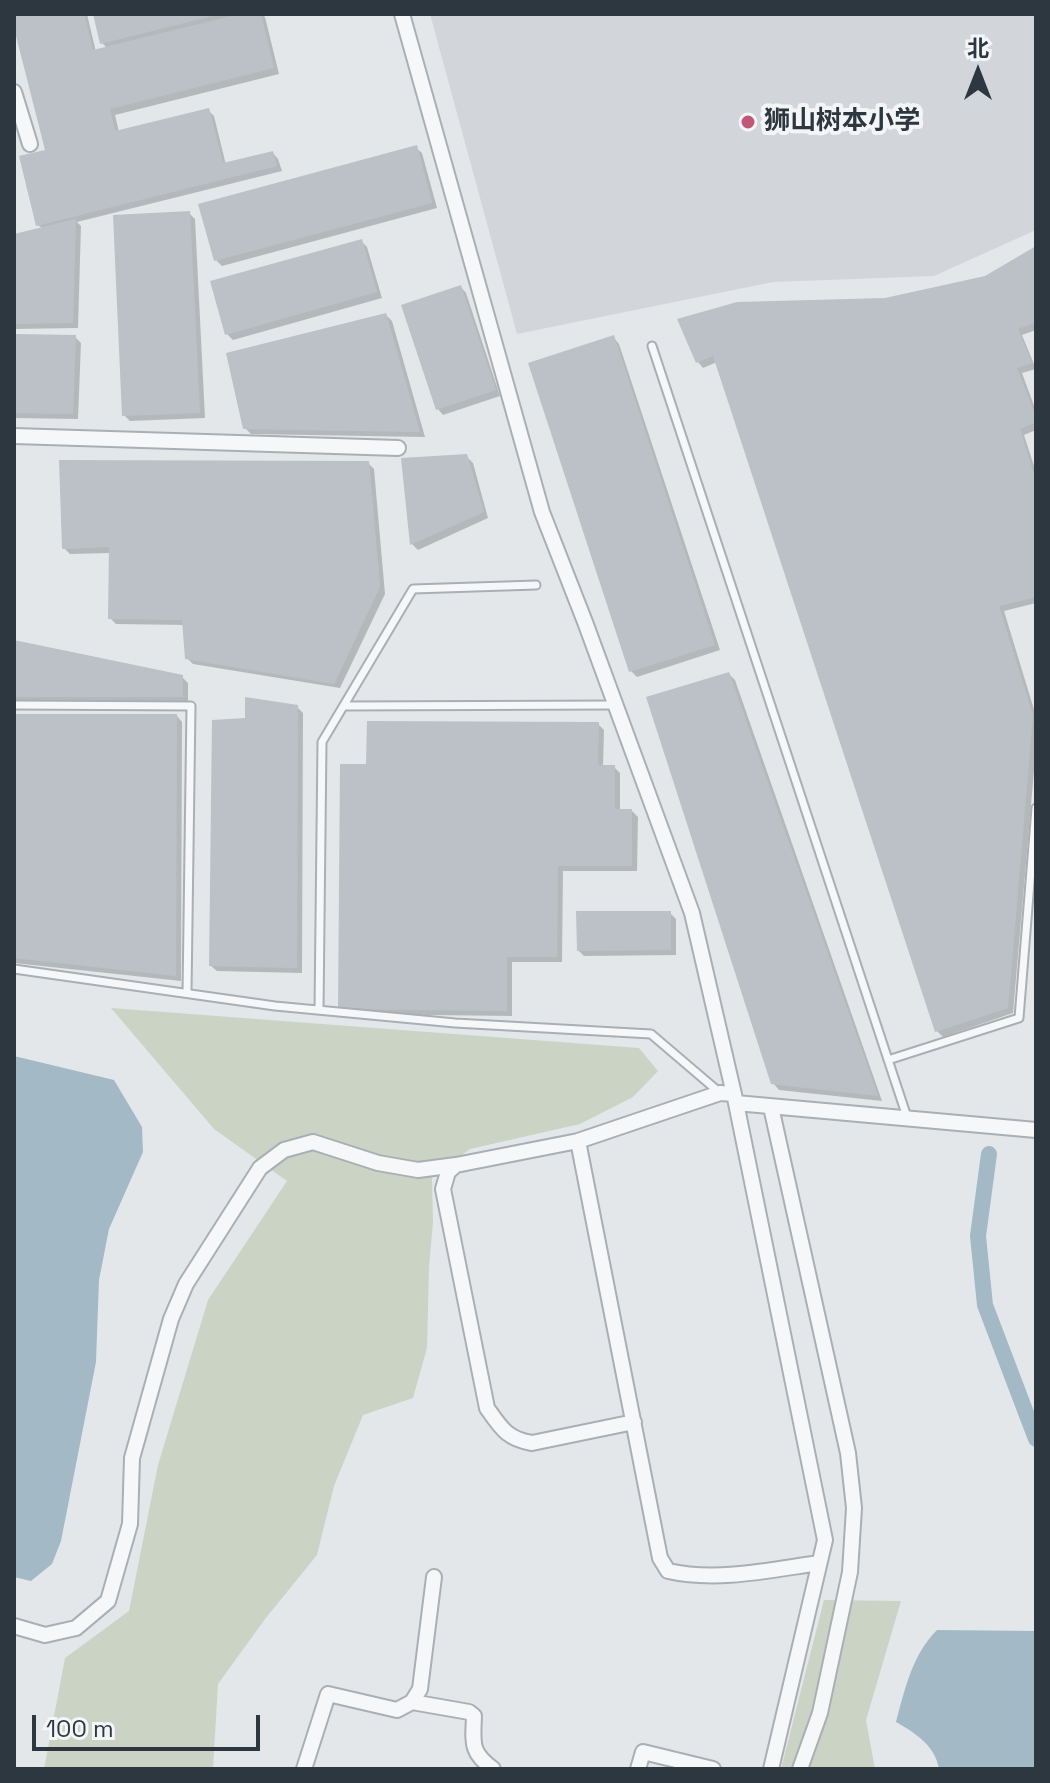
<!DOCTYPE html>
<html>
<head>
<meta charset="utf-8">
<style>
  body { margin:0 }
  #map { position:relative; width:1050px; height:1783px; overflow:hidden; background:#e3e7ea; font-family:"Space Grotesk","Noto Sans SC",sans-serif }
  canvas { display:block }
  .frame { position:absolute; inset:0; border:16px solid #2d3740; pointer-events:none }
  .north { position:absolute; left:938px; top:32px; width:80px; height:80px; -webkit-text-stroke:6px #f3f5f7; paint-order:stroke; rotate:0deg; font-size:22px; font-weight:700; line-height:32px; text-align:center; color:#2d3740 }
  .north::after { content:''; display:block; margin:auto; width:28px; height:36px; background:#2d3740; clip-path:polygon(50% 0,100% 100%,50% 72%,0 100%) }
  .scale { position:absolute; left:32px; top:1715px; width:228px; height:36px; box-sizing:border-box; border:4px solid #2d3740; border-top:0; padding-left:10px; font-size:24px; line-height:28px; white-space:nowrap; color:#2d3740; -webkit-text-stroke:6px #f3f5f7; paint-order:stroke }
</style>
</head>
<body>
<div id="map">
<canvas width="1050" height="1783"></canvas>
<div class="frame"></div>
<div class="north">北</div>
<div class="scale">100 m</div>
</div>
<script>
const c = document.querySelector('canvas').getContext('2d');
c.lineJoin = 'round';
function fillPath(path, color) { c.fillStyle = color; c.fill(path, 'evenodd'); }
function strokePath(path, color, width, dash) { c.strokeStyle = color; c.lineWidth = width; c.lineCap = dash ? 'butt' : 'round'; c.setLineDash(dash || []); c.stroke(path); }
function drawText(font, color, halo, rows, align = 'center') {
  c.font = font + ' "Space Grotesk","Noto Sans SC",sans-serif'; c.lineWidth = 8; c.setLineDash([]); c.textBaseline = 'middle'; c.strokeStyle = halo; c.fillStyle = color; for (const [text, x, y, turn = 0] of rows) {
    c.save(); c.translate(x, y); c.rotate((+turn || 0) * Math.PI / 180); c.textAlign = isNaN(turn) ? turn : align; if (halo) c.strokeText(text, 0, 0); c.fillText(text, 0, 0); c.restore();
  }
}
fillPath(new Path2D(`
  M430,14h606v216l-102,46 -161,6 -256,52z`), '#d2d6db');
fillPath(new Path2D(`
  M111,1008l528,40 19,23 -25,26 -53,27 -110,25 -38,29 1,44 -4,45 -2,81 -14,50 -50,17 -29,71 -17,69 -52,64 -47,65 -5,85h-169l21,-111 64,-47 29,-146 50,-165 79,-119 -73,-52z
  M824,1600l77,1 -35,119 9,49h-94z`), '#cbd3c5');
fillPath(new Path2D(`
  M14,1056l100,24 28,47 1,25 -34,77 -10,51 -3,82 -35,179 -9,23 -21,17 -17,-4z
  M937,1630l99,1v138h-97c-4,-24 -24,-36 -43,-47 9,-33 16,-67 41,-92z`), '#a3b9c6');
fillPath(new Path2D(`
  M14,14h73l9,38 12,-3 -6,-6 -7,-29h166l4,3 14,57 -164,41 4,17 89,-22 6,6 12,49 47,-12 5,6 4,12 -205,51 4,4 -3,102 -64,1v-93l29,-7 -5,-4 9,-73z
  M416,148l6,5 15,55 -215,58 -6,-6z
  M189,213l6,6 10,199 -75,3 -6,-6z
  M361,241l6,6 15,51 -149,42 -6,-6z
  M1036,248v82l-14,5 14,34 -14,4 14,38v19l-12,5 12,37v131l-32,8 32,105v32l-23,265 -70,24 -6,-6 -220,-669 -14,6 -5,-6 -18,-42 206,-20 99,-22z
  M461,287l5,6 34,103 -57,19 -5,-6z
  M386,315l6,6 33,116 -174,-3 -6,-6z
  M14,336l61,1 6,6 -3,76 -64,-1z
  M614,338l5,6 101,306 -83,27 -6,-6z
  M467,457l6,6 15,55 -70,32 -6,-6 -9,-84z
  M368,463l6,6 11,125 -45,94 -147,-24 -6,-6 -2,-33 -69,-1 -6,-6 1,-65 -41,1 -6,-6z
  M14,642l168,35 6,6v19h-174z
  M729,674l6,6 147,421 -103,-11 -6,-7z
  M297,707l6,6 -1,260 -85,-2 -6,-5 36,-246z
  M14,716h163l5,6 -1,259 -167,-18z
  M598,724l6,6 -1,37h11l6,6v38h12l6,6 -1,54h-74l-1,91h-50v54l-166,-2 -6,-5 28,-243z
  M670,913l6,6v36l-92,1 -6,-6z`), '#0003');
strokePath(new Path2D(`
  M989,1154l-11,82 7,69 51,134`), '#a3b9c6', 16);
fillPath(new Path2D(`
  M14,14h70l9,36 147,-36h21l13,54 -164,41 5,22 94,-23 14,55 50,-12 4,15 -241,60 -17,-70 26,-6 -31,-122z
  M93,14h123v1l-116,29z
  M417,145l15,58 -218,58 -16,-57z
  M190,211l10,202 -78,3 -9,-201z
  M76,219l-3,104 -59,1v-90z
  M362,239l15,53 -152,43 -15,-54z
  M1036,246v76l-18,7 14,34 -15,5 19,49v5l-16,7 16,52v116l-37,9 34,109 -25,293 -73,24 -222,-676 -17,7 -19,-44 60,-17 148,-4 100,-22z
  M461,285l35,105 -60,20 -35,-105z
  M386,313l34,119 -177,-3 -17,-76z
  M14,334l62,1 -3,79 -59,-1z
  M614,335l101,310 -86,27 -101,-309z
  M467,454l17,58 -74,33 -9,-87z
  M59,460l310,1 11,126 -46,97 -149,-25 -3,-39 -74,-1 1,-72 -47,2z
  M14,640l169,35v22h-169z
  M729,672l149,424 -107,-12 -125,-387z
  M245,697l53,8 -1,263 -88,-2 3,-246 33,-2z
  M14,714h163l-1,262 -162,-18z
  M367,721l232,1 -1,43h17v44h17v57h-74l-1,91h-50v54l-169,-2 2,-245h26z
  M576,911h95v39l-94,1z`), '#bbc1c6');
const service = new Path2D(`
  M652,346l255,771
  M14,705l177,1 -4,287
  M344,706l271,-1
  M14,969l261,37 180,17 196,11 68,58
  M319,1010l3,-268 91,-153 123,-4
  M888,1060l131,-42 17,-210`);
const minor = new Path2D(`
  M402,14l140,498 43,110 107,291 44,190 89,437 -54,229
  M14,92l16,52
  M14,436l384,12
  M736,1103l300,27
  M771,1107l77,346 6,55 -4,64 -30,141 -20,56
  M578,1141l82,417 8,13c49,11 102,-1 151,-8
  M456,1165l-8,7 -5,17 44,219c14,20 20,31 45,35l102,-21
  M14,1626l31,9 31,-7 32,-27 22,-77 2,-66 39,-139 15,-35 74,-116 24,-18 29,-8 65,21 40,7 38,-5 122,-24 142,-48 14,1
  M412,1702l57,10 5,4c-1,27 -4,36 19,53
  M304,1769l24,-75 69,16 15,-8 8,-13 14,-112
  M638,1769l5,-17 70,17`);
strokePath(service, '#a9afb4', 11);
strokePath(minor, '#a9afb4', 18);
strokePath(service, '#f6f7f8', 7);
strokePath(minor, '#f6f7f8', 14);
for (const [x, y, r, color] of [
  [748,122,8,"#c05777"]
]) { const dot = new Path2D(); dot.arc(x, y, r, 0, 2 * Math.PI); c.fillStyle = color; c.fill(dot); strokePath(dot, '#f3f5f7', 3); }
drawText('bold 26px', '#2d3740', '#f3f5f7', [
  ["狮山树本小学",764,122]
], 'left');
</script>
</body>
</html>
